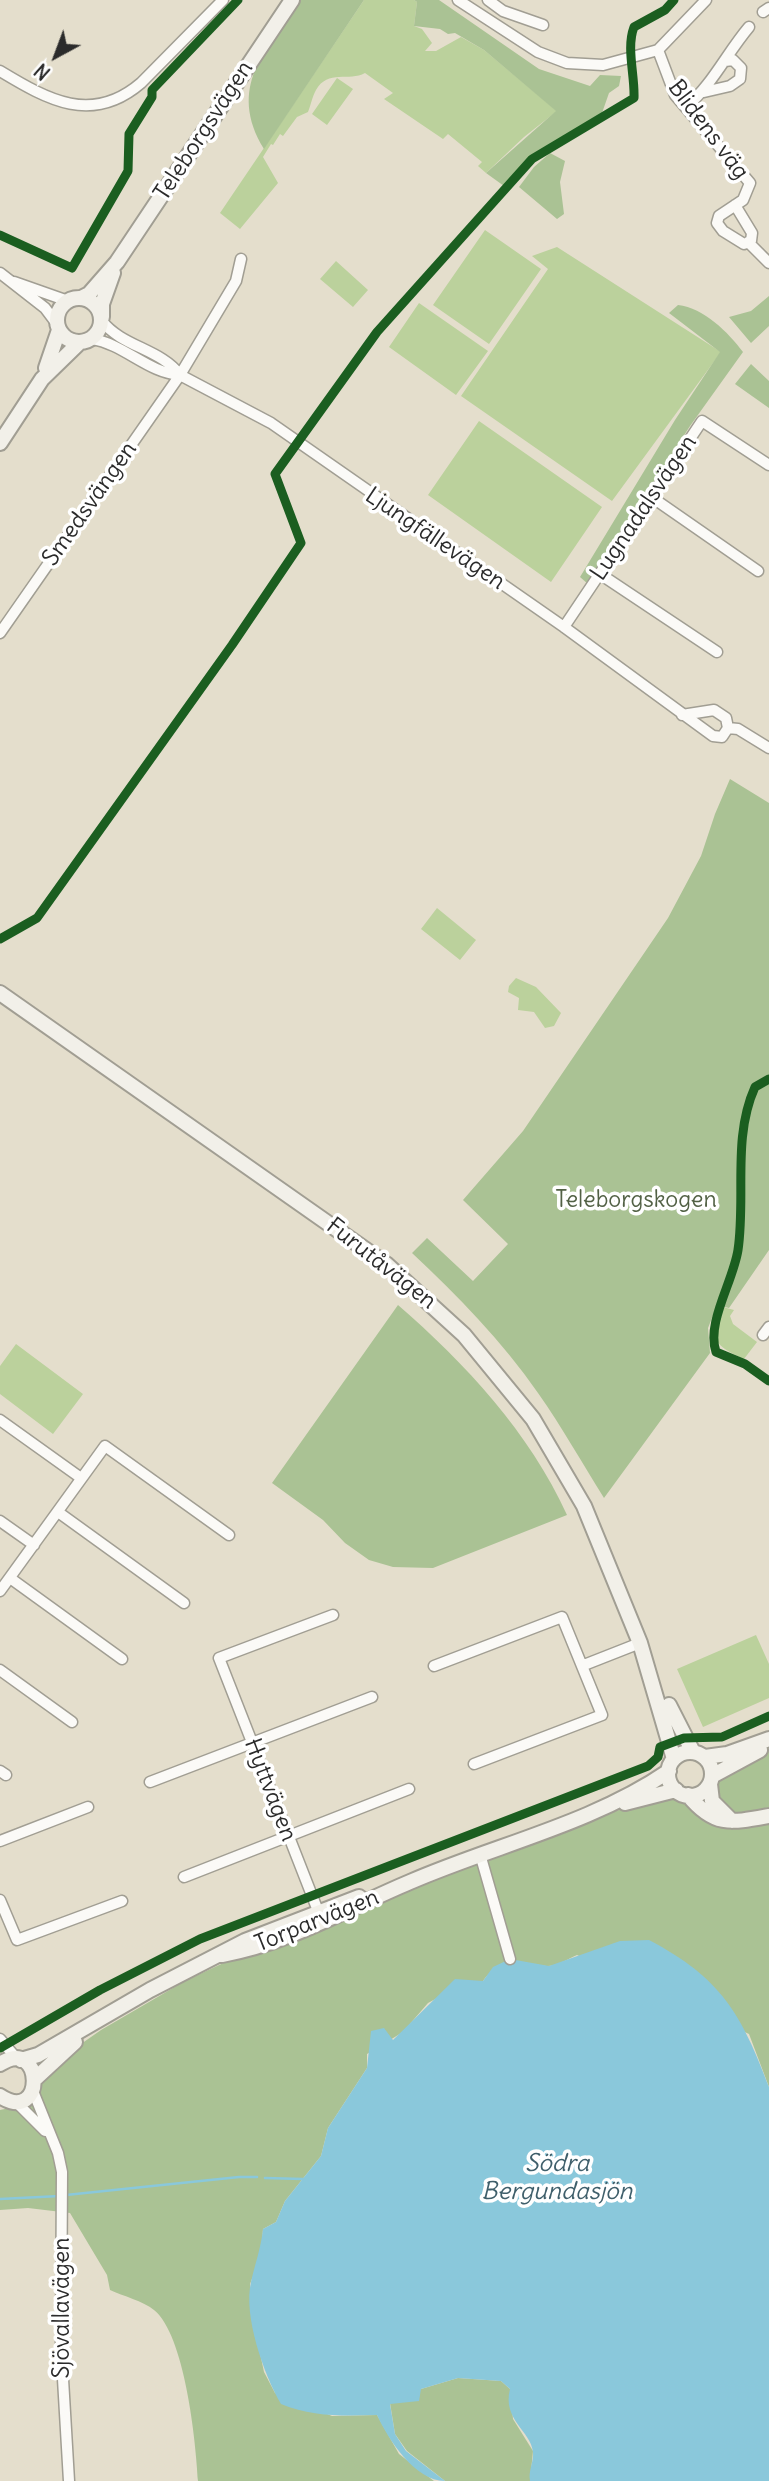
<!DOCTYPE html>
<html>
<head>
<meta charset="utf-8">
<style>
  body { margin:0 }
  #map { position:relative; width:769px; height:2481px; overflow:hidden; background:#e4decc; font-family:Delius,sans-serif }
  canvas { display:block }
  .north { position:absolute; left:21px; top:21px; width:70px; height:70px; -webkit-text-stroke:5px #fff; paint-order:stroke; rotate:221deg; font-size:19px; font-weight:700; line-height:28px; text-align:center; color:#2b2b2b }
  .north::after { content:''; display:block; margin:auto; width:24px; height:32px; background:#2b2b2b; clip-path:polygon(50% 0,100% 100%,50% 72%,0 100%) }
</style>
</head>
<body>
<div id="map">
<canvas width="769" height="2481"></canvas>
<div class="north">N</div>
</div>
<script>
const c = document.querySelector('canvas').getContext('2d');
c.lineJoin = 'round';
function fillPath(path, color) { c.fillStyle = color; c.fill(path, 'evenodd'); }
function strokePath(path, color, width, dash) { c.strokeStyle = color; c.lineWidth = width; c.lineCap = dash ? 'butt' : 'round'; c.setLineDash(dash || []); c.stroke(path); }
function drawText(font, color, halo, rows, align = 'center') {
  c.font = font + ' Delius,sans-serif'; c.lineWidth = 7; c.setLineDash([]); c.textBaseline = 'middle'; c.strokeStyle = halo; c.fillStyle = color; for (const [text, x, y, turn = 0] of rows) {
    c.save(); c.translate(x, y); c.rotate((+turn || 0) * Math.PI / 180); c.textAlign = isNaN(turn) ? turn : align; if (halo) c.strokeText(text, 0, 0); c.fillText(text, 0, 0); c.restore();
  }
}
fillPath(new Path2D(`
  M364,0h50l3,2 -3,24 8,3 10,14 -7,8h11l25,-14 23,13 73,61 -33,26 -38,36 -8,-7 4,-4 -34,-28 -5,5 -59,-40 9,-6 -28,-20c-16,9 -37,-4 -49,17 -4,7 -5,15 -8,22l-11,5 -14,19 -3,-2 -7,11 -2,-1 -8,13 15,26 -38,46 -20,-16z
  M337,78l16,11 -26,36 -15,-11z
  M485,230l56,39 -52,75 -56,-39z
  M557,247l164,105 -109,149 -151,-105 87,-127 -16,-13z
  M336,261l32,29 -15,17 -33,-28z
  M419,303l69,48 -32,44 -67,-48z
  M479,421l123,86 -51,75 -123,-87z
  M437,908l39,32 -16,20 -39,-31z
  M516,978l20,9 25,26 -7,13 -9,2 -11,-16 -16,-2 1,-12 -11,-6 1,-6z
  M723,1307l11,3 -4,6 3,8 24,18 -13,17c-30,-14 -35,-18 -21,-52z
  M16,1344l67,50 -30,40 -53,-40v-28z
  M756,1635l13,29v34l-66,29 -26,-58z`), '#bbd19c');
fillPath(new Path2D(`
  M301,0h63l-100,149c-37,-61 1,-100 37,-149z
  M414,0h25l100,69 51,17 10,-11 21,1 -2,10 -10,7 -7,20 -65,39 -33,34 -18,-13 70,-62 -72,-61 -29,-17 -7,1 -8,-5 -26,-3 3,-24z
  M550,153l15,8 -5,21 4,32 -7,5 -38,-32 15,-20z
  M769,296v30l-18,17 -22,-26 22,-6z
  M678,305c26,3 50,27 65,47l-53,74 -102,158 -8,-7 95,-157 45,-68 -51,-39z
  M751,364l18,17v27l-34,-24z
  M730,779l39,24v447l-40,58 -12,-3 -9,23 2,25 -106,145c-22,-35 -42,-71 -66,-105 -36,-52 -80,-97 -126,-140l15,-15 46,43 35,-37 -45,-44 60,-69 145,-213 33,-62 14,-42z
  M398,1305c67,58 132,128 169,210l-134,53 -40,-1 -24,-7 -24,-17 -22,-23 -51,-37z
  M769,1751v336l-20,-53 -172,-79c-9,4 -22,12 -31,11 -31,-3 -40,-15 -63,15l-16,1 -39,21 -25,29 -36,22v14l-39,60 -7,28 -36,45 -9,21 -13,7 -2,27 -11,28 2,31 12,57 11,21 57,23 45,-1 22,39 35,27h-236c-2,-39 -13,-146 -44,-171 -11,-9 -31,-14 -44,-20l-3,-15 -37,-62 -42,-5 -28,2v-100l14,-3 37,-42 50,-35 84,-49 47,-22 174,-69 221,-83 44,-12 15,4 18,-3 21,-23z
  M458,2378l43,3 9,8 3,30 20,32 -3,30h-85l-38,-30 -12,-17 -5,-31 11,-1 20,-13z`), '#aac294');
fillPath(new Path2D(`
  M649,1940c72,38 92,73 120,147v394h-239c-2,-10 4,-19 3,-29 -2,-21 -31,-32 -23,-63l-9,-8 -43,-3 -37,11 -2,12 -29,3 5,30 11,17 39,30c-30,0 -57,-42 -68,-66 -34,1 -65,2 -96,-11 -17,-29 -38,-88 -30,-122 4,-18 10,-34 12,-53l13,-7 9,-21 36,-45 7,-28 39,-60 4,-37 13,-3 9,12 62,-61 28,2 10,-14 17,-8 39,7 71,-25z`), '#8ac8db');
strokePath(new Path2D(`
  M265,2178l38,1
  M66,2195l173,-18h18
  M0,2199l60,-3`), '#8ac8db', 2.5);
const street = new Path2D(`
  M458,0l80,52 29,11 36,2 55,-15 48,-50
  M488,0l15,11 40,14
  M763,12l6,-4
  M658,50l17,45 75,88 -7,17 -24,16 -2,7 6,8 21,13 7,-3 1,-8 -17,-28
  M0,71c48,29 92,54 141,12l82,-83
  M704,92l26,-6 10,-7 1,-11 -8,-8 -8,1
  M687,106c25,-21 40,-53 62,-79
  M748,242l21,21
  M0,273l45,35 12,16
  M14,282l54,19
  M102,321c20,26 59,28 78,54
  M92,339c32,5 56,34 88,36l91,48 293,204 149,109 9,1 6,-9 -2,-10 -12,-8 -32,5
  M650,496l108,75
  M600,574l117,78
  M564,627l138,-206 67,44
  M0,633l180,-258 56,-94 5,-22
  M728,728l10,1 31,19
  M763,1335l6,-8
  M0,1420l81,58
  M58,1512l126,91
  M0,1521l34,24
  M10,1578l112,81
  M0,1591l105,-145 124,89
  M584,1665l56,-22
  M434,1666l128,-49 40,98 -128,49
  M0,1670l72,52
  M0,1771l6,4
  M150,1782l222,-85
  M0,1841l88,-34
  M480,1854l30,105
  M184,1877l225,-88
  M0,1900l17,40 105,-39
  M320,1916l-101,-258 114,-43
  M0,2039l17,20
  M33,2091l25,62 4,19 -1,173 8,136
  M16,2102l29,29`);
const secondary = new Path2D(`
  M57 320a22 22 0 1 1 44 0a22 22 0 1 1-44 0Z
  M81,298l8,-4 28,-32 175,-262
  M102,317v-13l11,-31
  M46,368l13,-38
  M0,443l42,-64 37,-36
  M0,993l386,271 78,71 69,84 51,87 56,137 34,116
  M669,1705l24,47
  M668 1774a22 22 0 1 1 44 0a22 22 0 1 1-44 0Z
  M705,1757l22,-3 42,-15
  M712,1776l48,-26
  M710,1784l2,17 20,20
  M688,1795c26,32 43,28 81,21
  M625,1803l51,-13
  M222,1955c67,-12 126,-47 188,-73 85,-37 182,-58 259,-111
  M21,2060l17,-5 112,-65 95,-49 114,-44
  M0,2064c44,-29 46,62 0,32
  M35,2079l40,-37`);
strokePath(street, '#a19e93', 13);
strokePath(secondary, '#a19e93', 18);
strokePath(street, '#fbfaf7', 10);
strokePath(secondary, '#f2f0e9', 14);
strokePath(new Path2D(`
  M0,235l72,33 56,-97 1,-37 23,-37v-7l86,-90
  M0,939l37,-21 195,-273 69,-102 -26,-69 102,-142 155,-173 102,-61c1,-23 -8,-50 0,-71l31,-17 9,-10
  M769,1079l-14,8c-23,51 -9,109 -17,163 -5,32 -32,73 -22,102l29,12 24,17
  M0,2048l100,-58 100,-51 448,-173 10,-9 2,-10 24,-9 38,-1 47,-21`), '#1b5e20', 9);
drawText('23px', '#2b2b2b', '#fff', [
  ["Blidens väg",708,130,53],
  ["Teleborgsvägen",204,131,-57],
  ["Smedsvängen",90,504,-55],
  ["Lugnadalsvägen",644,508,-56],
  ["Ljungfällevägen",435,539,34],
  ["Furutåvägen",381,1264,38],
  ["Hyttvägen",270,1790,69],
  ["Torparvägen",317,1921,-22],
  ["Sjövallavägen",62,2308,-90]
]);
drawText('23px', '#526145', '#fff', [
  ["Teleborgskogen",636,1200]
]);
drawText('italic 24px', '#3f5f6b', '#fff', [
  ["Södra",557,2164],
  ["Bergundasjön",557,2192]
]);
</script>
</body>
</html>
